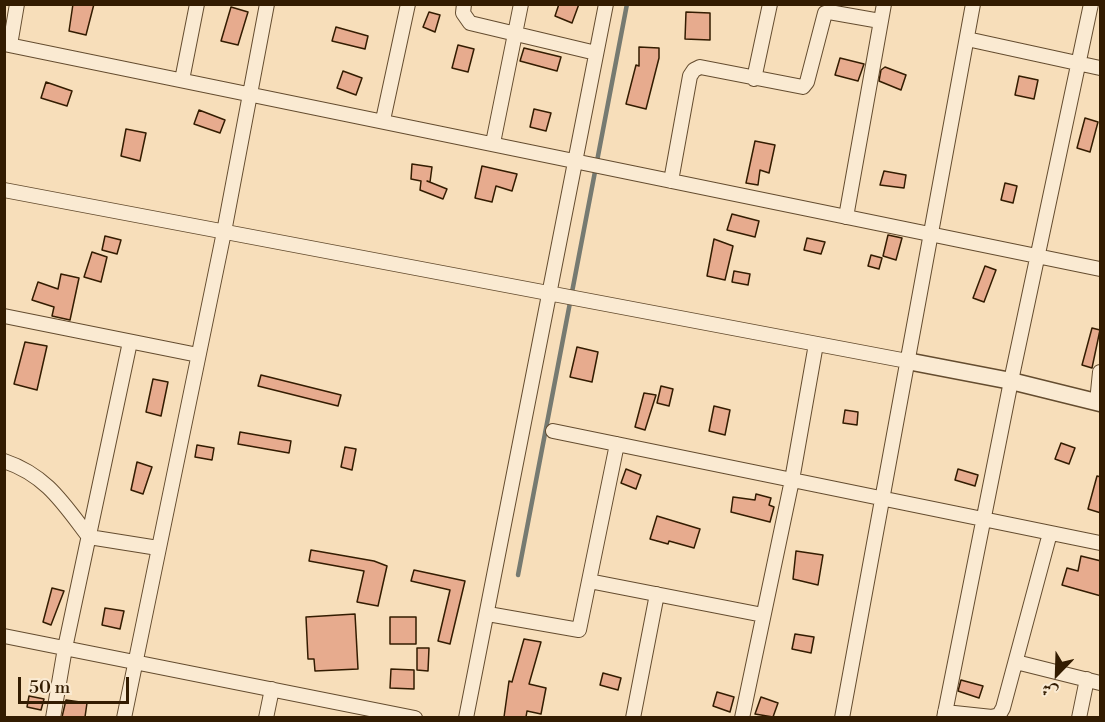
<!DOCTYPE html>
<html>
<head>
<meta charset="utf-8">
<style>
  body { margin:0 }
  #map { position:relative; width:1105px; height:722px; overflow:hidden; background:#f7deba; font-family:"Libre Bodoni",Amiri,serif }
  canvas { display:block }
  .frame { position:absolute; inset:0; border:6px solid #331c01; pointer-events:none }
  .north { position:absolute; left:1027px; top:644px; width:60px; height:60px; -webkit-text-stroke:4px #faead2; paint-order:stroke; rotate:203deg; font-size:16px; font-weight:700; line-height:24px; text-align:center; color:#331c01 }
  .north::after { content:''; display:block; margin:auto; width:21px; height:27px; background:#331c01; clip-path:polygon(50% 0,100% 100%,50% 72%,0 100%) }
  .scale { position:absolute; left:18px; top:677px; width:111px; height:27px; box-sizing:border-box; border:3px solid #331c01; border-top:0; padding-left:8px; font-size:18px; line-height:21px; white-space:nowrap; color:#331c01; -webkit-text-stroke:4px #faead2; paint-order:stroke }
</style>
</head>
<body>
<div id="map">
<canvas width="1105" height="722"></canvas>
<div class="frame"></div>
<div class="north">ش</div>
<div class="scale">50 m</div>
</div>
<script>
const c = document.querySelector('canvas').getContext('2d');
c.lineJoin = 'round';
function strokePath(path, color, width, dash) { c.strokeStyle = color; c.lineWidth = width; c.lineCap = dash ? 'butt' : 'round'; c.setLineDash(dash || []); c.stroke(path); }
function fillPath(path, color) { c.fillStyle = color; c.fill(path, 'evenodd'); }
strokePath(new Path2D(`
  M518,575l109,-571`), '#767a71', 4.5);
const building = new Path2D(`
  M73,4h21l-8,31 -17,-4z
  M559,4h20l-7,19 -17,-7z
  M231,7l17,5 -10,33 -17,-4z
  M429,12l11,3 -5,17 -12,-5z
  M686,12l24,1v27l-25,-1z
  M336,27l32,9 -3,13 -33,-8z
  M458,45l16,4 -6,23 -16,-4z
  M639,47l20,1v10l-13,51 -20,-5 10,-39 3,1z
  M524,48l37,9 -4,14 -37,-10z
  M840,58l24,6 -6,17 -23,-6z
  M885,67l21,8 -5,15 -22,-9 2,-11z
  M343,71l19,7 -6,17 -19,-7z
  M1019,76l19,4 -4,19 -19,-4z
  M46,82l26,9 -5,15 -26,-8z
  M534,109l17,4 -5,18 -16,-4z
  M199,110l26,10 -5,13 -26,-9z
  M1085,118l13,4 -8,30 -13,-4z
  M126,129l20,4 -6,28 -19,-5z
  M755,141l20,4 -6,28 -9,-3 -2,15 -12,-2z
  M412,164l20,3 -2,15 -3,-1 20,8 -4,10 -23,-9 1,-9 -10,-2z
  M482,166l35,8 -5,17 -16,-5 -4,16 -17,-4z
  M884,171l22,4 -2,13 -24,-3z
  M1005,183l12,3 -4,17 -12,-3z
  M732,214l27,7 -4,16 -28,-7z
  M888,235l14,3 -6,22 -13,-4z
  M105,236l16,4 -4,14 -15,-4z
  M807,238l18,4 -4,12 -17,-4z
  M714,239l19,7 -8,34 -18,-4z
  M92,252l15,5 -6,25 -17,-5z
  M871,255l11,3 -3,11 -11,-3z
  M985,266l11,4 -12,32 -11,-4z
  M734,271l16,3 -2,11 -16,-3z
  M61,274l18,4 -9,42 -18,-4 2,-9 -22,-7 6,-18 20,7z
  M1092,328l8,2 -8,38 -10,-3z
  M25,342l22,4 -10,44 -23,-6z
  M577,347l21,5 -6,30 -22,-5z
  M261,375l80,20 -3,11 -80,-20z
  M153,379l15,3 -7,34 -15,-4z
  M661,386l12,3 -4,17 -12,-3z
  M644,393l12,2 -11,35 -10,-3z
  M714,406l16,4 -5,25 -16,-4z
  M845,410l13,2 -1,13 -14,-2z
  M240,432l51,9 -2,12 -51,-9z
  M1061,443l14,5 -6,16 -14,-5z
  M197,445l17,3 -2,12 -17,-3z
  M345,447l11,2 -4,21 -11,-3z
  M137,462l15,5 -9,27 -12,-4z
  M626,469l15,6 -5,14 -15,-6z
  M958,469l20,6 -3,11 -20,-6z
  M1097,476l4,1v36l-13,-4z
  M756,494l15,4 -2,7 5,2 -4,15 -39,-10 2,-15 22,3z
  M657,516l43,13 -6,19 -25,-7 -1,3 -18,-5z
  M311,550l63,11 13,5 -9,40 -21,-4 7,-31 -55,-10z
  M796,551l27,4 -5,30 -25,-6z
  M1081,556l20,5v35l-39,-11 5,-17 11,3z
  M414,570l51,11 -15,63 -12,-3 12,-51 -39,-9z
  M52,588l12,3 -13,34 -8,-3z
  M105,608l19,3 -4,18 -18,-4z
  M355,614l3,55 -43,2 -1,-12h-6l-2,-42z
  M390,617h26v27h-26z
  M795,634l19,3 -3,16 -19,-4z
  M524,639l17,3 -12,42 17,4 -5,26 -14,-3 -1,6h-22l5,-36 3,1z
  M417,648h12l-1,23 -11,-1z
  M391,669l23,1v19l-24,-1z
  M603,673l18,5 -3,12 -18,-5z
  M961,680l22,6 -4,12 -21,-7z
  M717,692l17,5 -4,15 -17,-6z
  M29,696l15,3 -3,11 -14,-3z
  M761,697l17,6 -5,14 -18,-3z
  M66,700l21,3 -2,14h-23z`);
fillPath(building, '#e7ab8e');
strokePath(building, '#331c01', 1.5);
const minor = new Path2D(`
  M464,4l-1,9 7,10 126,30
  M967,39l133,29
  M4,44l1096,225
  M10,45l7,-41
  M754,79l16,-75
  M182,80l15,-76
  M383,120l25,-116
  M493,143l28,-139
  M671,181l19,-105 4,-6 6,-3 103,20 4,-5 18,-69 4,-1 51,9
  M4,190l903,171
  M846,217l38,-213
  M4,316l194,39
  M1097,402l3,-30
  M553,431l547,112
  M4,461c42,14 59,42 85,76l69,11
  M589,581l28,-137
  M488,614l91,16 10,-49 174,34
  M4,636l411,82
  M1016,662l84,21
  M945,712l47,5 7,-2 4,-7 47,-175
  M53,718l12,-70 65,-306
  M124,718l100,-486 43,-228
  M266,718l6,-29
  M466,718l140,-714
  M633,718l24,-124
  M742,718l50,-238 24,-136
  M842,718l131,-714
  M944,718l67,-337 80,-377
  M1079,718l8,-39`);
const tertiary = new Path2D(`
  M907,361l104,20 89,22`);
strokePath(minor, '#644c2f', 16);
strokePath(tertiary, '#644c2f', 19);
strokePath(minor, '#faead2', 14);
strokePath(tertiary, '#faead2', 16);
</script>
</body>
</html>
